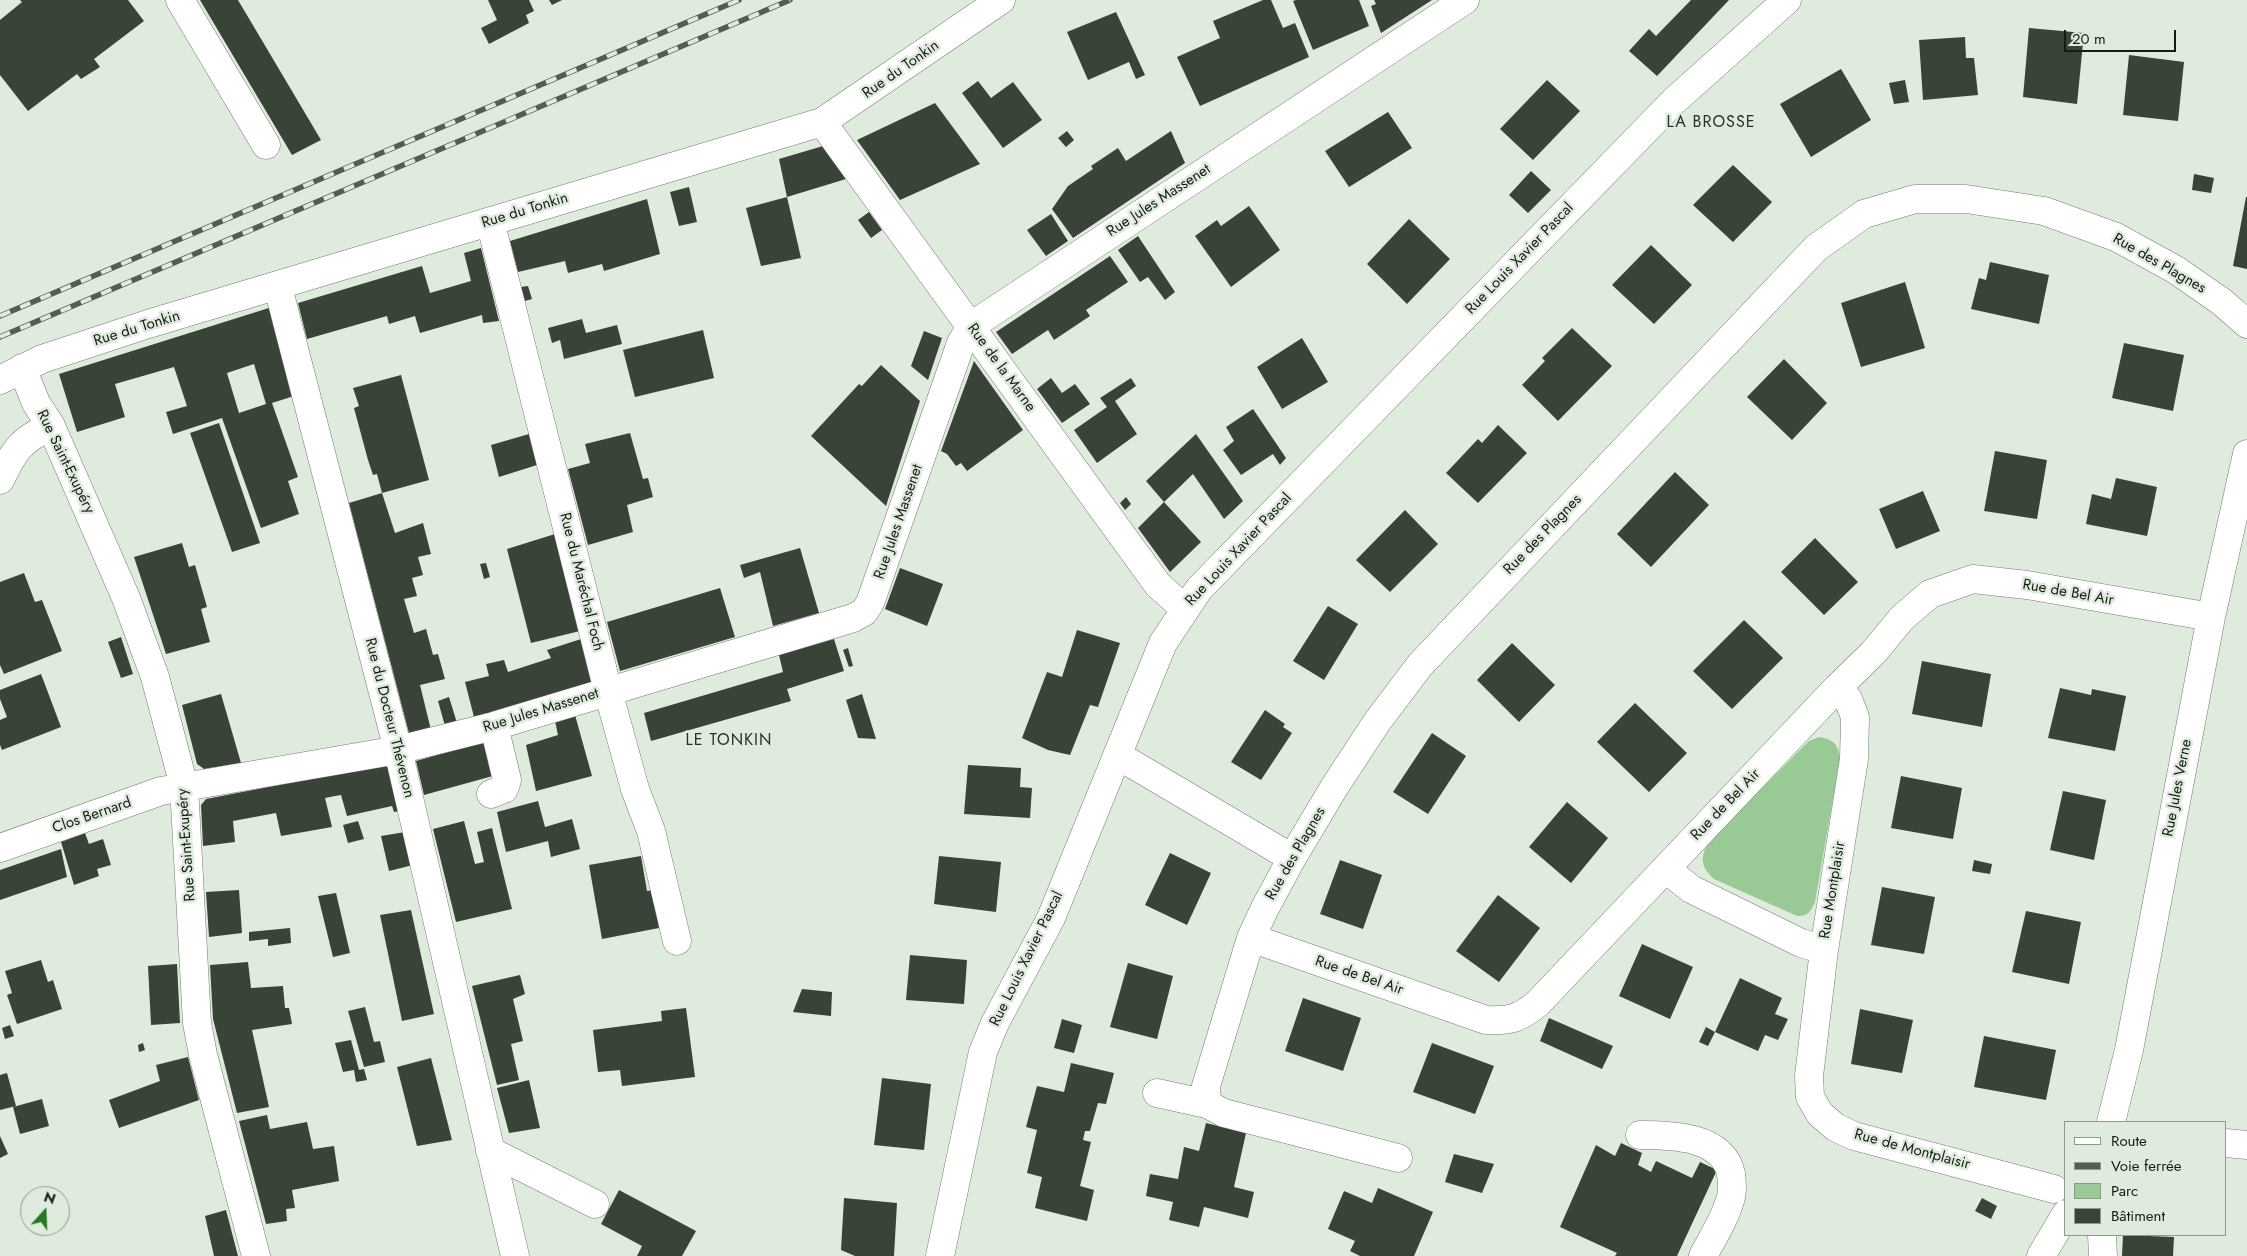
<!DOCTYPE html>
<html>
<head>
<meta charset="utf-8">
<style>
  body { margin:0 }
  #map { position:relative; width:2247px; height:1256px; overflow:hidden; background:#dfecdd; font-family:Jost,sans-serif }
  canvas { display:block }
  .legend { position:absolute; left:2064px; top:1121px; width:162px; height:115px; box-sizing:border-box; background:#dfecdd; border:1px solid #8f988d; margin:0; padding:6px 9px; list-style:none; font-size:15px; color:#171b16 }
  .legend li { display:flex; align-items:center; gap:10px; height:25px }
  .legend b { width:25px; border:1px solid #8f988d }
  .north { position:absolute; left:20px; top:1186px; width:50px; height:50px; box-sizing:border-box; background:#dfecdd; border:1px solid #8f988d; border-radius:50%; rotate:20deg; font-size:14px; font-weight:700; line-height:20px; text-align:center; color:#171b16 }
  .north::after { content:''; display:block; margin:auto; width:18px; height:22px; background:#277822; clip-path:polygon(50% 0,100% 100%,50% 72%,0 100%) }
  .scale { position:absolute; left:2064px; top:30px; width:112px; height:22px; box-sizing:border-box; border:2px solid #171b16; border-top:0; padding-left:6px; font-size:15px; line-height:18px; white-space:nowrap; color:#171b16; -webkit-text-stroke:4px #dfecdd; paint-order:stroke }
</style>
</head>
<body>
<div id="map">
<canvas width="2247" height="1256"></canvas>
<ul class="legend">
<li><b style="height:6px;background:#fff"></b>Route</li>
<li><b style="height:6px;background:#555c54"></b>Voie ferrée</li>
<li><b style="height:14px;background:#99c994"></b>Parc</li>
<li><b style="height:14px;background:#394338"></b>Bâtiment</li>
</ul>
<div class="north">N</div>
<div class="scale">20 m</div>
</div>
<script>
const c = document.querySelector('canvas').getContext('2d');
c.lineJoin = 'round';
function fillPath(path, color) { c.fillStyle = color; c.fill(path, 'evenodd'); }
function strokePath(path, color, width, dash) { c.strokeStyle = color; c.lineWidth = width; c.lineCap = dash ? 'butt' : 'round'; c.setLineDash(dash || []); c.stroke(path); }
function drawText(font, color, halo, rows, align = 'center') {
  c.font = font + ' Jost,sans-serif'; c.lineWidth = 5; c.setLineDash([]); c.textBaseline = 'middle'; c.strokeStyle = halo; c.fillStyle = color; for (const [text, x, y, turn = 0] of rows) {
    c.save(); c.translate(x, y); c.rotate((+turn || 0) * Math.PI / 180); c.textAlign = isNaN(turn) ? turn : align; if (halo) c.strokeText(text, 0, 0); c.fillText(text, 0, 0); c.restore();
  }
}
fillPath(new Path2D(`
  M1819,737c14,2 19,7 21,21l-25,144c-4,9 -7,15 -18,14l-83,-37c-14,-12 -14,-22 -5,-38l100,-100z`), '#99c994');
fillPath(new Path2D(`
  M20,0h108l16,21 -50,38 6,8 -19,12 -4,-5 -49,37 -28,-36v-55l22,-18z
  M200,0h38l83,140 -29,15z
  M488,0h41l5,11 -8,4 3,8 -40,21 -8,-16 16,-8z
  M549,0h13l-10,5z
  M1263,0h8l12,28 12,-5 14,34 -109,49 -23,-49 43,-19 -7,-17z
  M1296,0h63l10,26 -56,24 -20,-49z
  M1374,0h58l-51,33 -10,-27 5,-2z
  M1691,0h38l-72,76 -28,-25 20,-22 7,7z
  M1116,12l29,63 -9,4 -7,-17 -41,18 -21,-48z
  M2029,28l55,5 -7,71 -54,-7z
  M1965,37l1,21h8l4,37 -55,5 -4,-60z
  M2129,55l55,7 -6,59 -55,-6z
  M1841,69l30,51 -60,37 -31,-53z
  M1547,80l33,31 -47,49 -33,-31z
  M1905,80l4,22 -15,2 -5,-21z
  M978,81l13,17 22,-16 29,38 -39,28 -41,-55z
  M935,103l45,61 -80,36 -43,-60z
  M1388,112l24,36 -63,39 -24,-36z
  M1067,131l7,9 -8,7 -8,-9z
  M1171,131l14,32 -112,75 -21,-29 16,-23 25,-17 -2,-3 27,-18 8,13z
  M823,146l23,33 -59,18 14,61 -40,8 -15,-58 41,-11 -8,-38z
  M1733,165l39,37 -39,40 -40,-37z
  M1531,171l20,19 -23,23 -19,-18z
  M2194,174l20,4 -3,15 -19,-3z
  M689,187l8,35 -18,4 -9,-34z
  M2246,197h1v72l-14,-3z
  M647,199l13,55 -56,17 -2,-7 -34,9 -3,-12 -47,11 -8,-31z
  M1249,206l31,44 -49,37 -36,-51 22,-16 4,6z
  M869,212l13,18 -11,8 -13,-18z
  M1051,214l17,27 -22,15 -19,-26z
  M1409,219l41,40 -43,45 -40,-40z
  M1138,236l37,56 -10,8 -17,-23 -8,5 -22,-32z
  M1651,245l41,40 -38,39 -42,-39z
  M481,248l18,73 -16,2 -1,-8 -62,18 -5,-17 -26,8 -2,-8 -80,23 -9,-36 124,-37 8,27 41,-12 -7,-28z
  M1110,256l18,26 -42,28 4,6 -36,24 -6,-10 -36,24 -16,-22z
  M1990,262l59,13 -10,49 -68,-15 8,-31 7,2z
  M1905,282l20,66 -64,19 -20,-64z
  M528,286l4,13 -7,2 -4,-14z
  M272,307l22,89 -22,7 26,74 -10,4 11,33 -38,14 -39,-110 -49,16 -7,-22 21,-6 -13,-39 -59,17 10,33 -48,15 -18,-58zM254,364l12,40 -27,9 -12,-40z
  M582,319l4,14 31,-8 5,19 -58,15 -4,-19 -8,3 -4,-15z
  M1572,328l40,38 -54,55 -36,-36 23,-24 -3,-3z
  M703,330l11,48 -79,19 -12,-47z
  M924,331l18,7 -14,42 -17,-14z
  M1302,338l26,44 -46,27 -25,-42z
  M2124,343l60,12 -11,56 -61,-13z
  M1784,359l43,44 -35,37 -45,-43z
  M974,361l49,69 -56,41 -6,-8 -5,3 -9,-12 -6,-3z
  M881,365l39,36 -34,105 -75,-70 48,-52 3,2z
  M401,375l28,105 -47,13 -5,-19 -4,1 -5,-15 -14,-52 5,-2 -6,-18z
  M1051,378l11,15 13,-9 15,20 -28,19 -25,-34z
  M1131,378l5,8 -21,15 22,33 -40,29 -23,-33 33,-23 -7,-9z
  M1253,409l33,49 -6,7 -7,-11 -32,21 -18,-25 11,-9 -8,-14z
  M219,423l41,120 -28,9 -42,-119z
  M1498,425l29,28 -49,50 -32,-30 32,-34 4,4z
  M630,433l13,46 5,-1 5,19 -26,8 6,27 -45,13 -20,-76 22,-6 -5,-19z
  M529,434l8,31 -38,12 -8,-32z
  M1196,434l47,67 -19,18 -31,-45 -29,28 -18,-21z
  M1995,451l52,9 -10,59 -53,-8z
  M1675,472l34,33 -58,62 -34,-33z
  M2116,478l41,9 -10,49 -61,-12 6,-30 19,5z
  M1923,491l17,40 -44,18 -17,-40z
  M382,493l13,40 28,-10 8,31 -13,3 5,18 -11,3 5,18 -13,3 10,34 12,-4 7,26 5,-1 7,25 -25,6 11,45 -21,7 -61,-234z
  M1126,497l5,7 -6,6 -5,-7z
  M1164,502l37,40 -31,30 -32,-44z
  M1405,510l33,34 -48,48 -34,-32z
  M555,534l25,97 -49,12 -24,-94z
  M1815,538l43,44 -34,33 -43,-43z
  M182,543l7,24 6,-2 12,42 -6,2 9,33 -44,12 -32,-97z
  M800,548l19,65 -46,13 -13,-54 -16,6 -4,-13z
  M486,563l4,14 -6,2 -4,-15z
  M900,568l43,16 -16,42 -42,-17z
  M24,573l11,29 7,-2 20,51 -58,23 -4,-9v-83z
  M720,588l15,49 -115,34 -13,-49z
  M1328,606l30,18 -34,56 -31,-19z
  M1744,620l39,38 -51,51 -39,-38z
  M1077,630l43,13 -22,64 -8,-2 -20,50 -22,-5 -26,-12 25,-66 15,5z
  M121,637l12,37 -12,4 -13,-36z
  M581,639l12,43 -119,35 -9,-35 24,-6 -3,-12 18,-4 4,12 43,-14 -4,-8z
  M834,639l10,32 -57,18 4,12 -140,40 -7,-28 139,-41 -4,-17z
  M1512,643l43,42 -36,37 -42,-42z
  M848,648l5,18 -4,1 -6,-17z
  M1922,661l69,13 -9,53 -70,-13z
  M41,674l20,53 -59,23 -2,-5v-25l7,-3 -7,-18v-9z
  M2060,688l31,7 1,-6 34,7 -11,55 -67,-13z
  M221,694l20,69 -37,6 -7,-5 -15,-59z
  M862,694l14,45 -18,-1 -12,-38z
  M449,697l8,26 -12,3 -7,-25z
  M1635,703l52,50 -38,39 -52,-50z
  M1265,710l20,14 -2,3 9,6 -31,47 -30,-18z
  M575,715l17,61 -56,15 -10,-46 32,-10 -3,-14z
  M1432,733l34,23 -38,58 -35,-22z
  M491,740l9,34 -76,21 -8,-34z
  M388,764l12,47 -6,1 -2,-6 -45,10 -6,-21 -6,1 -10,2 7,29 -51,9 -5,-23 -43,8 2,21 -32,4 -2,-41 5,-6z
  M968,765l53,3 -1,19 12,1 -2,30 -66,-4z
  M1901,776l61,12 -9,51 -62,-11z
  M2063,791l43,9 -12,60 -44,-10z
  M538,801l7,26 27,-8 8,30 -29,8 -3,-16 -42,11 -9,-40z
  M1567,802l41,36 -37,45 -42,-36z
  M358,821l6,18 -16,4 -5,-18z
  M464,821l11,43 9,-2 -7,-30 15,-4 20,81 -56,13 -23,-93z
  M405,832l8,33 -24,6 -8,-35z
  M85,833l4,11 14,-5 8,26 -14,4 2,7 -25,9 -13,-43z
  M61,849l6,28 -67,23v-30z
  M1170,853l41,20 -24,52 -42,-20z
  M641,856l6,35 6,-1 6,38 -57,11 -13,-74z
  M939,856l62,6 -5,50 -62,-8z
  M1340,860l42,15 -19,54 -43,-15z
  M1974,860l18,4 -2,10 -18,-3z
  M1882,887l53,10 -11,57 -53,-9z
  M239,890l3,43 -33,4 -3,-45z
  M336,893l14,60 -17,4 -15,-61z
  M1498,895l42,33 -41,54 -43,-31z
  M411,910l23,104 -32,7 -22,-106z
  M2026,911l55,11 -12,62 -57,-12z
  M290,928l1,15 -23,3v-7l-19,2v-9z
  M1642,944l51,23 -23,52 -51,-23z
  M910,955l57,5 -3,44 -58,-4z
  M41,960l7,22 5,-2 9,29 -45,15 -10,-29 5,-2 -7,-22z
  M248,962l3,26 32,-2 2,22h4l3,16 -40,6 17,77 -32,6 -24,-94 -3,-54z
  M1128,963l45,13 -16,63 -47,-12z
  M177,964l3,59 -29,2 -3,-59z
  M520,975l5,19 -12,5 10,42 -12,3 8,36 -22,5 -25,-99z
  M1740,978l42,20 -7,16 13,5 -10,21 -13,-5 -7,16 -43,-19z
  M802,989l30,3 -1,24 -38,-4z
  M1303,998l58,20 -18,53 -58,-20z
  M365,1007l9,35 6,-1 5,21 -21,5 -16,-56z
  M686,1008l9,69 -73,9 -2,-16 -22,2 -5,-42 69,-9 -1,-10z
  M1860,1009l53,11 -11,53 -51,-9z
  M1549,1018l64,28 -11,23 -62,-28z
  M1062,1019l20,6 -8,28 -20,-5z
  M10,1025l4,11 -9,3 -3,-11z
  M1706,1027l9,5 -7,14 -9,-4z
  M1984,1036l72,14 -10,50 -72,-13z
  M351,1040l8,30 5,-1 3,11 -11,2 -2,-12 -11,2 -8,-29z
  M143,1043l2,7 -6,2 -1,-7z
  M1432,1043l62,23 -19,48 -62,-22z
  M188,1057l11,43 -80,28 -10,-28 51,-19 -4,-16z
  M431,1058l21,82 -35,6 -20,-79z
  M1071,1063l43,10 -8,31 -8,-1 -8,28h-5l-2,9 8,2 -11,44 14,4 -7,31 -52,-13 7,-31 -15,-4 10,-43 -11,-3 11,-41 27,6z
  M7,1073l9,33 -16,4v-35z
  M882,1078l49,6 -7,66 -50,-5z
  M529,1080l11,48 -31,5 -12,-45z
  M42,1099l7,27 -29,8 -7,-27z
  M267,1115l3,14 37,-7 6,27 21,-3 5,35 -47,9 3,18 -9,1 1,12 -21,3 -27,-103z
  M1206,1123l40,10 -12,54 20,5 -6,26 -44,-11 -5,20 -30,-7 4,-18 -27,-6 4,-22 28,5 6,-32 15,4z
  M0,1136l8,18 -8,4z
  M1621,1143l21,10 -4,12 13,7 5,-11 36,17 8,-16 17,8 -40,86h-62l2,-3 -57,-26 36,-82 19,11z
  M1454,1154l40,10 -12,29 -37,-11z
  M1378,1188l55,24 -19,44h-54l-10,-5 5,-10 -27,-12 16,-38 28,12z
  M619,1190l77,41 -14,25h-45l5,-10 -41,-22z
  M844,1198l53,5 -3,53h-39l-14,-6z
  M1982,1198l15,8 -6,13 -16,-8z
  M226,1210l12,46h-24l-9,-40z
  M2123,1235l51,2 -1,19h-51z`), '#394338');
const minor = new Path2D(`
  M180,0l86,145
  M822,122l336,463 27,24
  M490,221l118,470 27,98 16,42 26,110
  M278,287l120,463 117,506
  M22,368l14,35 15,23 75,172 29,79 29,109 13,237 6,32 53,201
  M0,380l42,-21 106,-35 674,-202 179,-122
  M0,480c15,-30 19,-39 51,-54
  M1117,755l175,103
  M491,794l13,-5 3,-9 -13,-54
  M0,848l161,-57 237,-41 96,-24 359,-108 11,-6 6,-9 91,-260 10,-17 494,-326
  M1666,869l25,20 110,54 23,7 30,-191 1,-42 -7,-18 -11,-11
  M1251,938l235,82c24,1 33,-1 52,-17l299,-315 36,-35 29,-35 28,-24 43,-15 54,6 184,32
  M1824,950l-15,126 1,21 10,17 15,13 19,9 200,53
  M1157,1093l50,11
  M2111,1122l18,-72 82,-433 36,-163
  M1640,1135c32,0 83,1 91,39 1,8 2,16 0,23 -5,20 -18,40 -28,59
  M2226,1143l21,2
  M490,1151l105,53
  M1398,1158l-174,-45 -17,-9 -1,-18 45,-148 14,-30 27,-50 43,-72 42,-64 43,-57 396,-417 48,-34 51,-15h51l78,12 72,26 60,33 46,32 25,22
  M2102,1235l1,21
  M940,1256l43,-204 12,-29 56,-105 112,-275 36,-54 475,-488 113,-101
  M2041,1256l25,-42`);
strokePath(minor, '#727e71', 29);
strokePath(minor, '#fff', 28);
const rail = new Path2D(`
  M0,316l739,-316
  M0,337l790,-337`);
strokePath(rail, '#555c54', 5.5);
strokePath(rail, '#dfecdd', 4, [11]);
drawText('15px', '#171b16', '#dfecdd', [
  ["Rue du Tonkin",901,70,-35],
  ["Rue Jules Massenet",1159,201,-33],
  ["Rue du Tonkin",525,211,-17],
  ["Rue Louis Xavier Pascal",1520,259,-46],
  ["Rue des Plagnes",2159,264,30],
  ["Rue du Tonkin",137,329,-17],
  ["Rue de la Marne",1001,368,54],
  ["Rue Saint-Exupéry",65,462,64],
  ["Rue Jules Massenet",899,522,-71],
  ["Rue des Plagnes",1543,535,-46],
  ["Rue Louis Xavier Pascal",1239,550,-47],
  ["Rue du Maréchal Foch",581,582,76],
  ["Rue de Bel Air",2068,593,10],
  ["Rue Jules Massenet",541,711,-17],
  ["Rue du Docteur Thévenon",389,718,76],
  ["Rue Jules Verne",2178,788,-79],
  ["Rue de Bel Air",1726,805,-46],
  ["Clos Bernard",92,816,-19],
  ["Rue Saint-Exupéry",187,845,-94],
  ["Rue des Plagnes",1296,854,-60],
  ["Rue Montplaisir",1833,890,-81],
  ["Rue Louis Xavier Pascal",1027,959,-64],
  ["Rue de Bel Air",1359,976,19],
  ["Rue de Montplaisir",1912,1150,15]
]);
c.letterSpacing = '1px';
drawText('16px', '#273126', '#dfecdd', [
  ["LA BROSSE",1711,123],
  ["LE TONKIN",729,741]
]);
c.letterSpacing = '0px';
</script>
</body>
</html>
